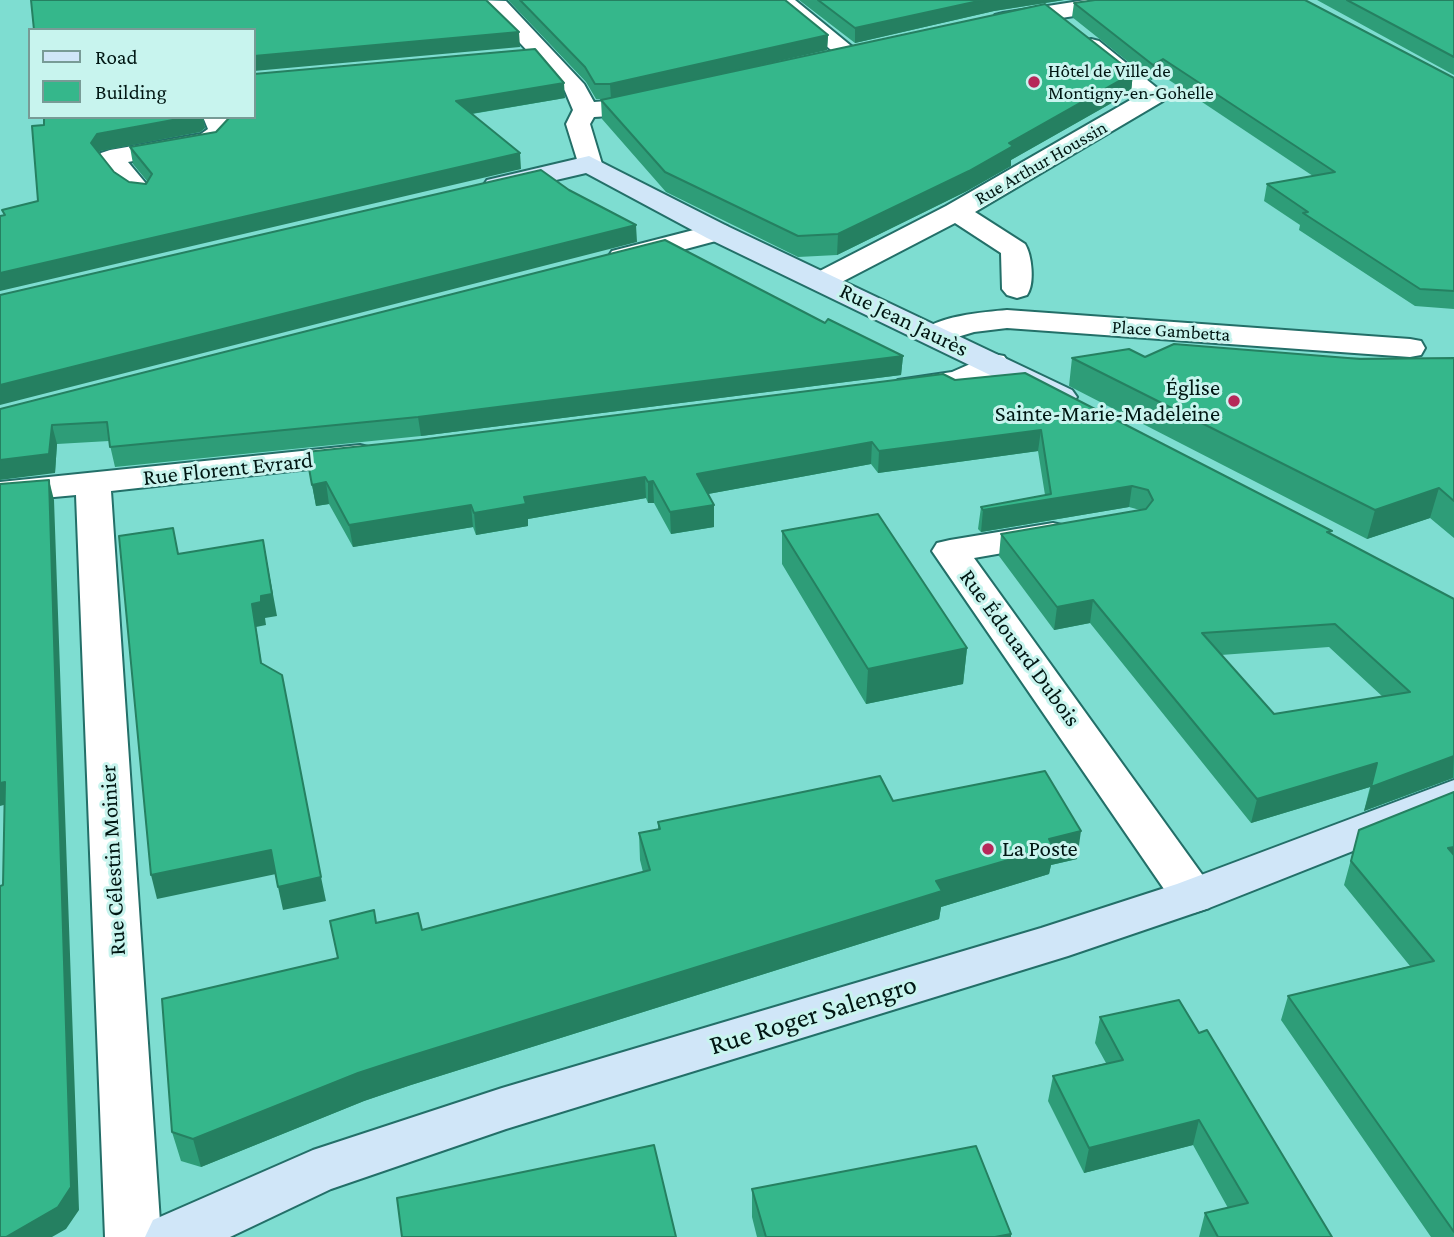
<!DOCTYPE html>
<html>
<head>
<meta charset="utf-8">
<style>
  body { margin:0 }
  #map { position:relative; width:1454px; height:1237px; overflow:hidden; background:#7eddd1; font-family:"Crimson Pro",serif }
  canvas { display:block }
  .legend { position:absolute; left:28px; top:28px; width:228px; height:91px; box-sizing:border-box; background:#c8f4ee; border:2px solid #789b96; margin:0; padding:9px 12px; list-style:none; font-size:21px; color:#001613 }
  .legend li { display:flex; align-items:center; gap:14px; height:35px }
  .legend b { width:35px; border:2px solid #789b96 }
</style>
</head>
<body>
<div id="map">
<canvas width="1454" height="1237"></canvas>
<ul class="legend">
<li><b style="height:9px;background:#d0e6f8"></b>Road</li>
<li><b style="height:19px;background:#35b78b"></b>Building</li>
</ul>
</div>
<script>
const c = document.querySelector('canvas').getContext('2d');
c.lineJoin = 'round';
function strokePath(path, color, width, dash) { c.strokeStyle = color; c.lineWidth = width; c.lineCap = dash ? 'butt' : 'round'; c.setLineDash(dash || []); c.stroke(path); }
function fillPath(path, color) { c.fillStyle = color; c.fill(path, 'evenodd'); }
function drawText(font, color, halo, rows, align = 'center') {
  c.font = font + ' "Crimson Pro",serif'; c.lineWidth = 6; c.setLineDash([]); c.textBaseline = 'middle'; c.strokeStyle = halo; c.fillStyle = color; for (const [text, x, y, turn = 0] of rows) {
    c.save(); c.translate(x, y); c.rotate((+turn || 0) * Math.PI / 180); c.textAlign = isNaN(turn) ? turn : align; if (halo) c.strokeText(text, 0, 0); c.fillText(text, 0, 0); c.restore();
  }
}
const street = new Path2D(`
  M476,0l30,1 78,83 10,18c21,0 46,-12 65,-7l4,5 -4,5c-21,5 -43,11 -65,12l-4,7 12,40 -4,5 -9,3 -9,-3 -14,-45 7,-14 -8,-19 -75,-80z
  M771,0h24l66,54 -3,5h-16z
  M1086,0h64l-4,4 -7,2 -136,21 -8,-2 -3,-5 3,-5 8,-2z
  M1091,39l8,2 68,55 -4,5 -188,111 50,32c7,11 10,40 2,51l-10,3 -10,-3 -5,-6 -1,-36 -46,-30 -123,64 -10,3 -10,-3 -5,-6 5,-6 134,-69 193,-111 -56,-44 -3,-5 3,-5z
  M203,117h24l6,14 -15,14 -90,17 25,30 -4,6c-22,5 -40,-23 -52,-40l4,-5 9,-3 91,-16 7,-5z
  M717,224l10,2 4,6 -4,6 -105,28 -10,-3 -4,-6 4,-6z
  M1007,310l403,29 11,2 4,7 -4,7 -11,2 -403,-29 -33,4 -40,12 -11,-3 -4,-6c13,-19 66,-23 88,-25z
  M993,354l11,2 5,7c-17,25 -84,38 -111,31l-5,-7 5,-7 54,-8z
  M360,445l12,3 5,7 -5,7 -261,29 50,746h-56l-29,-742 -76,7v-20z
  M1053,523l13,3 5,8 -5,8 -92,16 235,326 7,12 -7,12 -16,5 -16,-5 -245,-357 5,-8 13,-3z`);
const secondary = new Path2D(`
  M589,156l138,70 345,164 5,7 -5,7 -11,3 -11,-3 -343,-166 -121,-65 -90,21 -9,-2 -4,-6 4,-6z
  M1454,780v31l-245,97 -141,48 -562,173 -175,60 -101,48h-85l8,-17 160,-70 189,-62 539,-160 136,-44z`);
strokePath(street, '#236f68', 4);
strokePath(secondary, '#236f68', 4);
fillPath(street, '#fff');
fillPath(secondary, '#d0e6f8');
fillPath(new Path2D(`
  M508,0h277l43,35 -1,15 -124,28 430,-5 -2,19 -120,68v6l-44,25 -130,64 -39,2 -132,-65 -64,-73 -1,-19 4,-1h-9l-10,-17z
  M799,0h276h-11l-70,11 -139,32z
  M1317,0h137v75z
  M1074,3l380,75v231l-39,-3 -116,-76 1,-5 -36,-24 3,-17 46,-8 -153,-102 -9,6 -79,-63z
  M565,98l-93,16 49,55 -517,46 -2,-5 36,-9 6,-76v-8h159l2,11 -5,4 -100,19 -1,2 15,19 15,10 17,2 1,-3 -14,-17 -3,-17 86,-15 13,-15h25z
  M825,323l78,33 -2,19 -480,61 -306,31 -6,-26 -52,3 -2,29 -55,-64z
  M1145,357l309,1v180l-24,-20 -63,21 -298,-153 3,-28z
  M955,380l376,154 123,65v179h-1l-89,33 6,-24 -119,36 -161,-200 -36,7 -55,-74 2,-22 139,-24 -11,-3 -148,25 -3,-3 3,-22 64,-12 -7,-44 -160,22 -7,-9 -163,30 6,33 -43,7 -17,-31h-6l-2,-5 -118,21v7l-52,9 -3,-8 -120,20 -24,-43 -13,2 -10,-54 113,-12zM1329,647l54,50 -109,17 -53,-59z
  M782,531l185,117 -4,36 -97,20 -84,-140z
  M1454,792v445h-23l-150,-217 7,-24 122,-30 -66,-81 15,-55z
  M893,801l184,58 -26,6 -2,9 -108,33 -2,12 -528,166 -47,16 -163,66 -20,-6 -9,-29 165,-174 39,-35 46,7 221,-58 -3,-12 -1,-27 19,-4v-7z
  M1100,1017l99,16 133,204h-133l6,-24 23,-5 -35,-63 -109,28 -36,-72 5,-25 53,-13 -11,-20z
  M752,1189l259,45v3h-254l-5,-20z`), '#2e9d78');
fillPath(new Path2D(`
  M983,0h81l-70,11 -139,32v-15z
  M519,32l1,15 -266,24v-15z
  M828,35l-1,15 -216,49 -1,-15z
  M1163,59l-3,15 -9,6 2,-15z
  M1133,73l-2,19 -120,68v6l-44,25 -130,64 1,-21 171,-91z
  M564,83l1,15 -107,18 -2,-15z
  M189,117h14l2,11 -5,4 -100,19 -5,9 -4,-17 6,-9z
  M520,153l1,16 -521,122v-18z
  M636,225l1,17 -637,163v-20z
  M903,356l-2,19 -480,61 -3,-19z
  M52,425l5,19 -2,29 -55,7v-20z
  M1041,430l-3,21 -160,22 1,-22z
  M872,442l-1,22 -174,32v-22z
  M645,477l1,21 -118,21v7l-52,9 -2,-22 50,-16z
  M49,480l5,20 25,710 -13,19 -14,8h-46z
  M653,481l1,22h-6v-21z
  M326,482l3,22 -13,2 -4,-21z
  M1132,486l-3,21 -148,25 2,-22z
  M1439,488l-9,30 -63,21 8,-29z
  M471,505l2,22 -120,20 -4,-22z
  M714,505v22l-43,7 -1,-22z
  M263,540l14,76 -12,2 1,7 -10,2 9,59 -13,-82z
  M1093,600l-3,23 -36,7 3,-23z
  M967,648l-4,36 -97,20 2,-35z
  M1454,756l-1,22 -89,33 7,-24z
  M1377,763l-7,24 -119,36 6,-24z
  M5,782l6,21 -11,3v-23z
  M1081,831l-4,28 -26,6 -2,9 -108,33 -2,12 -528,166 -47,16 -163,66 -8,-28 165,-66 578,-192 113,-42z
  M1454,847v22l-6,-21z
  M271,850l5,24 -119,25 -6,-24z
  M321,877l5,24 -43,9 -5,-23z
  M1199,1120l-6,25 -109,28 5,-25z
  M1011,1234v3h-16z`), '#258061');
const building = new Path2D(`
  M31,0h455l33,32 -265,24v-26h-220z
  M520,0h265l43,35 -218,49h-15l-10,-17z
  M818,0h165l-128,28z
  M1095,0h210l149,78v213l-34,-2 -117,-76 5,-1 -41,-28 68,-12 -172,-113 -10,6 -79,-62z
  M1347,0h107v57z
  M1045,4l88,69 -124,70 4,3 -44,25 -131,63 -40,2 -133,-64 -64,-72z
  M535,49l29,34 -108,18 64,52 -520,120v-57l5,-1 -3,-5 36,-9 -6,-75 12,-1v-8h145l-92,17 -6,9 23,29 15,10 17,2 6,-10 -22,-27 86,-15 14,-15h24v-43z
  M541,170l28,20 67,35 -636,160v-90z
  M665,240l160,83 3,-4 75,37 -485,61 -308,30 -3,-25 -55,3 -3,29 -49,6v-51z
  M1174,344l186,15 94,-1v143l-15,-13 -64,22 -303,-152 57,-9 16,8z
  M1025,373l307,158 -5,1 127,67v157l-83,31 6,-24 -120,36 -164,-199 -36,7 -56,-73 145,-25 7,-9 -5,-10 -16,-4 -149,24 -2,-3 70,-13 -10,-64 -162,21 -7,-9 -175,32 17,31 -44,7 -17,-31 -5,1 -3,-5 -121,20 2,7 -52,9 -3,-8 -122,20 -23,-43 -14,3 -6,-33 113,-12 524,-66 12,6zM1335,624l75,68 -136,22 -72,-81z
  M49,480l22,707 -13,20 -52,30h-6v-351l3,-1 2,-103 -5,1v-299z
  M878,514l89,134 -99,21 -86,-138z
  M173,528l5,26 85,-14 9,54 -11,2v6l-9,2 9,59 21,12 39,202 -43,10 -7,-37 -120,25 -32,-339z
  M1045,771l36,60 -32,8 4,8 -117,34 6,10 -535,166 -49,16 -165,66 -21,-7 -10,-133 176,-41 -8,-37 44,-11 2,13 42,-10 4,17 228,-60 -11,-37 21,-4 -2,-7 222,-46 13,25z
  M1454,792v55l-6,1 6,7v377l-166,-236 146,-35 -83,-100 8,-31z
  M1179,1000l20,33 8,-3 125,207h-114l-13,-24 43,-10 -49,-83 -110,28 -36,-72 70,-16 -23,-43z
  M654,1145l22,92h-274l-5,-39z
  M976,1146l35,88 -16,3h-229l-14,-48z`);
fillPath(building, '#35b78b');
strokePath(building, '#258061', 2);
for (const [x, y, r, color] of [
  [1034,82,7,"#b62859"],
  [1234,401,7,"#b62859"],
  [988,849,7,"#b62859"]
]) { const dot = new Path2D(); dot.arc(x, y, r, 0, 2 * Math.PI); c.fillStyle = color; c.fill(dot); strokePath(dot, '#c8f4ee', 2.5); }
drawText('19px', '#001613', '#c8f4ee', [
  ["Hôtel de Ville de",1048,71],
  ["Montigny-en-Gohelle",1048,93]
], 'left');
drawText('19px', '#001613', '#c8f4ee', [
  ["Rue Arthur Houssin",1041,163,-30],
  ["Place Gambetta",1171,331,4]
]);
drawText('23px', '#001613', '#c8f4ee', [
  ["Rue Jean Jaurès",904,320,26],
  ["Rue Florent Evrard",228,469,-6],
  ["Rue Édouard Dubois",1020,648,54],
  ["Rue Célestin Moinier",113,860,-93]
]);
drawText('23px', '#001613', '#c8f4ee', [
  ["Église",1220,388],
  ["Sainte-Marie-Madeleine",1220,414],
  ["La Poste",1002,849,"left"]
], 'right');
drawText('28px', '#001613', '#c8f4ee', [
  ["Rue Roger Salengro",813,1015,-17]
]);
</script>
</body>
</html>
